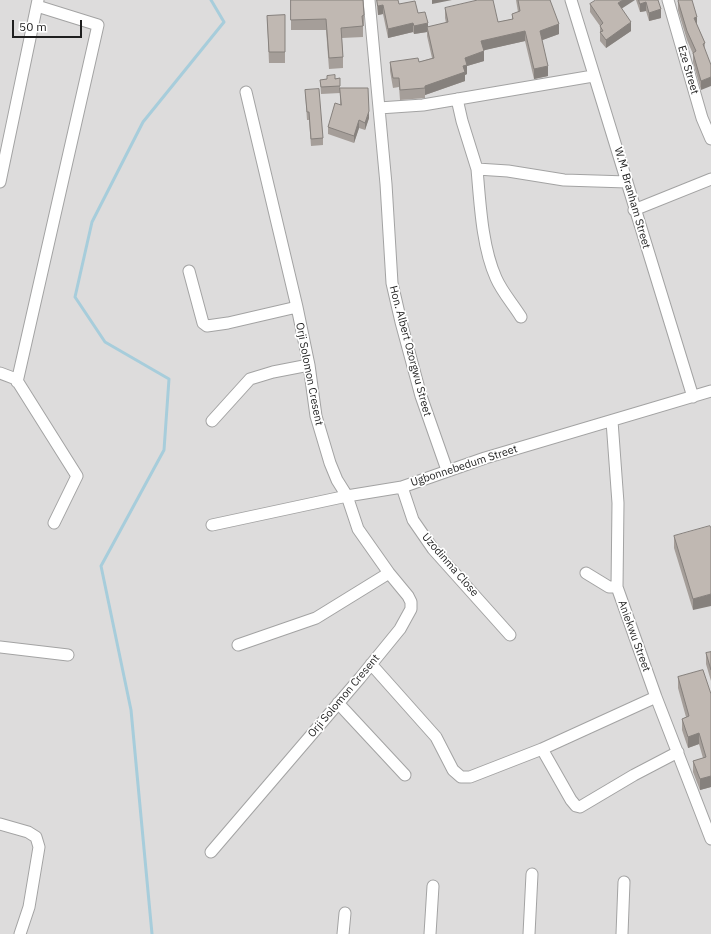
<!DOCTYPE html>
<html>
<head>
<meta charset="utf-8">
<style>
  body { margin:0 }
  #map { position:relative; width:711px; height:934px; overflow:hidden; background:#efece5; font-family:"IBM Plex Sans",sans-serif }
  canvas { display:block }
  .scale { position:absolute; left:12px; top:20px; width:70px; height:18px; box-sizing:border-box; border:2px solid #1f1f1f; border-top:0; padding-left:5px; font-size:12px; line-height:14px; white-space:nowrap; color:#1f1f1f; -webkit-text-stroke:3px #fff; paint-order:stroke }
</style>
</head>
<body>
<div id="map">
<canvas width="711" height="934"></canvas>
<div class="scale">50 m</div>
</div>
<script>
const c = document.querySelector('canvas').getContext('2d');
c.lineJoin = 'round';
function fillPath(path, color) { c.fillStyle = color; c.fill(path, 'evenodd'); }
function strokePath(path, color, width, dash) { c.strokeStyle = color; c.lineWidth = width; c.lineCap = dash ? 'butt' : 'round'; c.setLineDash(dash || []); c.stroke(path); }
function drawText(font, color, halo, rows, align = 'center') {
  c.font = font + ' "IBM Plex Sans",sans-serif'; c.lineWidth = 3.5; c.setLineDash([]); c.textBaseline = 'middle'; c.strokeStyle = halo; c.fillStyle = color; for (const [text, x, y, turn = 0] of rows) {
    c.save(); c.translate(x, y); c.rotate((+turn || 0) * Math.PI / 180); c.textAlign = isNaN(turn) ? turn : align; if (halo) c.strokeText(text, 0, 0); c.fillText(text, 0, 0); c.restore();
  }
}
fillPath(new Path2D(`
  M0,0h711v934h-711z`), '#dddcdc');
strokePath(new Path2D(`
  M152,934l-21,-224 -30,-144 63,-116 5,-71 -64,-37 -30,-45 17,-75 51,-100 81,-100 -13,-22`), '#a7cddb', 3);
const minor = new Path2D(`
  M369,0l17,184 6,99 9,39 20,74 26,74
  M571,0l122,397
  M668,0l34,118 9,21
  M457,99l5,22 15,48
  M379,108l44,-3 170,-29
  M0,182l38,-182
  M634,210l77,-31
  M189,271l14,52 4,3 21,-3 69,-16
  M521,317c-8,-13 -19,-25 -25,-39 -14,-31 -16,-75 -19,-109l31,2 56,9 63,2
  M0,373l16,6 61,97 -23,47
  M17,382l81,-357 -61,-19
  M212,421l38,-42 23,-7 36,-7
  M612,421l6,82 -1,84 39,110 55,142
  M402,487l11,33 20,29 77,86
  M212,525l135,-29 55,-9 83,-29 226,-67
  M586,573l23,14h8
  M238,645l78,-27 73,-45
  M0,647l68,8
  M371,664l65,73 17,33 8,7h9l72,-28 114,-52
  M338,703l67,72
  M542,749l29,51 5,6 4,1 54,-32 44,-23
  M0,824l28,8 8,5 3,10 -10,60 -9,27
  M211,852l149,-174 40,-49 11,-20v-7l-3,-6 -19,-23 -31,-44 -11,-33 -10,-16 -7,-17 -14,-47 -7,-51 -12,-58 -51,-215
  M343,934l2,-21
  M430,934l3,-48
  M529,934l3,-60
  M622,934l2,-52`);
strokePath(minor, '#a3a3a3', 13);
strokePath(minor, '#fff', 11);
fillPath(new Path2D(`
  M291,0l73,15v11h-1v11l-21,1 1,19v11l-14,1 -3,-39h-35z
  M377,0l22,4 19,9 10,14 18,-4 -1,-5v-10l53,14 14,-3v-5l6,-2 -2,-12h34l9,34 -17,6 6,36 -14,3 -9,-38 -41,9v11l-17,5v8l-2,1v6l-40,14v3l-25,2 -1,-13 -6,1 -3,-17v-9h29l13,-4 -5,-22v-4l-13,2 -1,-2 -25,6 -5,-24 -5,1 -1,-7z
  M636,0h22l3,18 -12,3 -3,-10 -6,1z
  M678,1l19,24 8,18 -4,47 -8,-28v-8l-6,-14 -9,-30z
  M590,4l32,5 9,22 -25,17 -6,-7v-15l-10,-14z
  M285,15v48h-16l-2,-47z
  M340,78v10l29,30 -4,12 -6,-2 -5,15 -26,-9v-7l12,-22v-12l-19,1 -1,-14z
  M305,90l18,48v7l-12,1 -2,-26h-2z
  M711,528l-18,82 -19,-62v-12z
  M711,652v29l-5,-17v-11z
  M703,670l8,117 -11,3 -7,-18v-11l10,-3 -4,-14 -11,4 -6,-18v-11l4,-2 -8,-29v-11z`), '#a59e99');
fillPath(new Path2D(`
  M432,0h20l-20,4z
  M623,0h12l-17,11v-8z
  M646,2v9l-6,1v-8z
  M383,5v9l-5,1v-9z
  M661,9v9l-12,3v-8z
  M697,17v10l-3,-9z
  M631,22v9l-25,17v-8z
  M413,23v9l-25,6v-9z
  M428,23v8l-1,-4v5l-13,2v-8z
  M559,24v10l-19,7v-10z
  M525,31v10l-44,10v-10z
  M484,51v10l-17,5v8l-2,1v6l-40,14v-9l38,-20 2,-8z
  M548,66v10l-14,3v-10z
  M711,77v9l-10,4v-9z
  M369,111v7l-4,12v-7z
  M359,120v8l-5,15v-7z
  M711,594v12l-18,4v-11z
  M699,733v11l-11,4v-11z
  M711,776v11l-11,3v-11z`), '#86817d');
const building = new Path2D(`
  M291,0h72l1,15 -2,1 1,10 -22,2 2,29 -14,1 -3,-39 -35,1z
  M377,0h21l1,4 16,-3 3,12 7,-1 3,11 -14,3 -1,-3 -25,6 -5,-24 -5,1z
  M478,0h15l5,22 15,-3 -1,-5 8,-3 -2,-11h32l9,24 -19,7 8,35 -14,3 -9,-38 -44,10 3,10 -19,7 2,7 -4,1 2,6 -40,14v2l-25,2 -1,-12h-6l-3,-16 28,-4 1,4 15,-4 -7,-31 21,-5 -3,-14z
  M596,0h27l-5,3 13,19 -25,18 -6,-8 3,-1 -3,-5 3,-3 -13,-19z
  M639,0h19l3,9 -12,4 -3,-11 -6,2z
  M680,0h12l5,17 -3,1 11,25 -2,1 8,21v12l-10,4 -8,-28 3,-2 -9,-20 -9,-30z
  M285,15v37h-16l-2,-36z
  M335,75v4l5,-1v8l-19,1 -1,-7 7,-1v-3z
  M340,88h28l1,23 -4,12 -6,-3 -5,16 -26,-9 7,-24 6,2z
  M319,89l4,49 -12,1 -2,-27h-2l-2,-22z
  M710,526l1,2v66l-18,5 -19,-63z
  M711,652v18l-5,-17z
  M703,670l8,24v82l-11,3 -7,-18 13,-4 -7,-24 -11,4 -6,-18 7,-3 -11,-39z`);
fillPath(building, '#c0b8b2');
strokePath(building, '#86817d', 1);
drawText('11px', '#1f1f1f', '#fff', [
  ["Eze Street",688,70,74],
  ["W.M. Branham Street",632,198,74],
  ["Hon. Albert Ozorgwu Street",410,351,75],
  ["Orji Solomon Cresent",309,374,79],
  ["Ugbonnebedum Street",464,466,-18],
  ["Uzodinma Close",450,565,49],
  ["Aniekwu Street",634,636,70],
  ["Orji Solomon Cresent",344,696,-50]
]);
</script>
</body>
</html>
